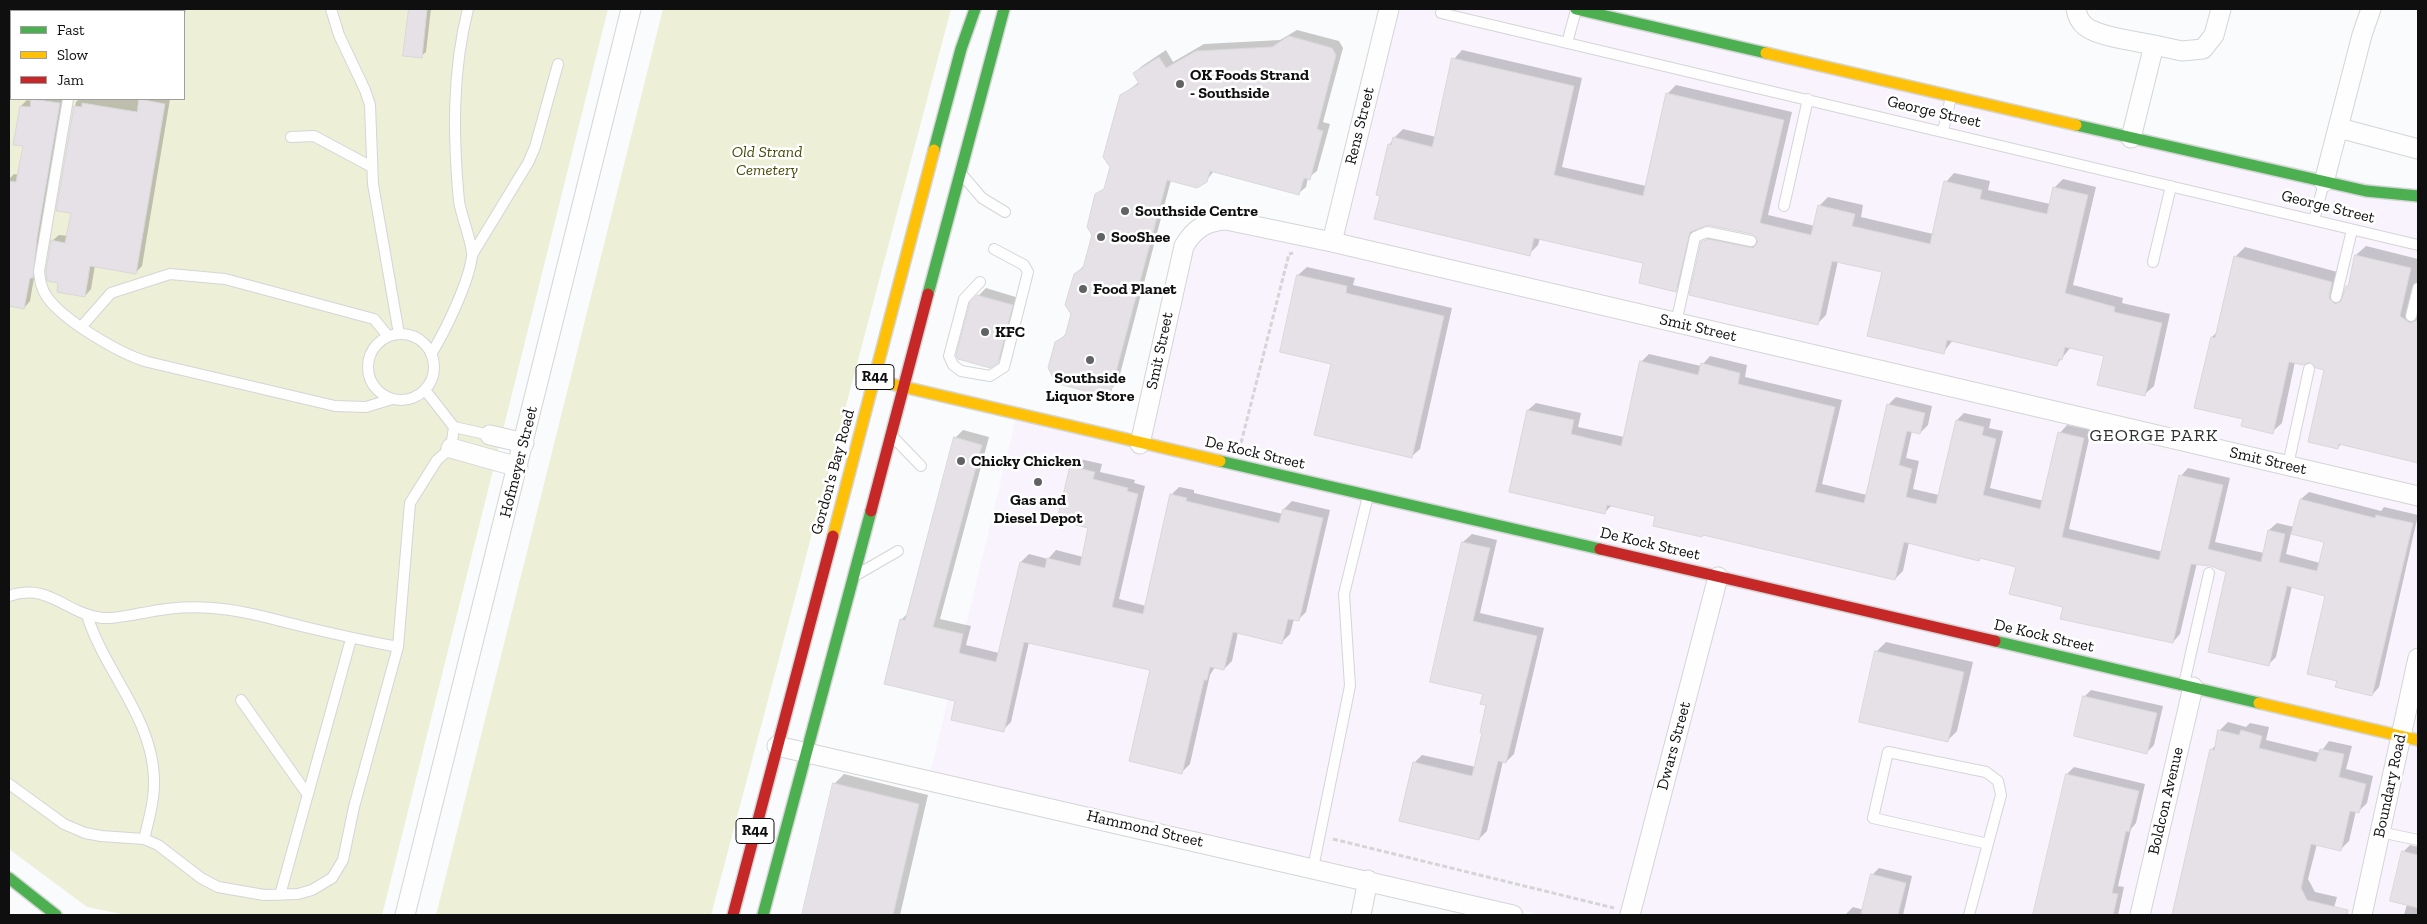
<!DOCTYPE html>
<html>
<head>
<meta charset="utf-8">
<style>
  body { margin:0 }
  #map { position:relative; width:2427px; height:924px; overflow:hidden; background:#fafbfc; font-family:"Zilla Slab",serif }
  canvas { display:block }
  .frame { position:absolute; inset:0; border:10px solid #0f0f10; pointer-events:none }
  .legend { position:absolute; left:10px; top:10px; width:175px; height:90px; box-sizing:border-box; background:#fff; border:1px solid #9f9f9f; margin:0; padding:6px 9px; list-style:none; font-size:15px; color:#0f0f10 }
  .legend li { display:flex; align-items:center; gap:10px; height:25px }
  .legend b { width:25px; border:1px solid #9f9f9f }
</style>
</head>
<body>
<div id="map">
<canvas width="2427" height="924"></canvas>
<div class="frame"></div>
<ul class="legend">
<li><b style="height:6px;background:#4caf50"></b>Fast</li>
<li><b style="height:6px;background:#ffc107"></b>Slow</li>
<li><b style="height:6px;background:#c62828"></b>Jam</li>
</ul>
</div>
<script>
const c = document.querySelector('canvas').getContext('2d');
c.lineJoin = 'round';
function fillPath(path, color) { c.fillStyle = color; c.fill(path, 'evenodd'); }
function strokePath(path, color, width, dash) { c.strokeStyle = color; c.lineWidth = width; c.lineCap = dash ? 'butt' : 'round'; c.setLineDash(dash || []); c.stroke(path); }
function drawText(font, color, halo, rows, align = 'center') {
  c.font = font + ' "Zilla Slab",serif'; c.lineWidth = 5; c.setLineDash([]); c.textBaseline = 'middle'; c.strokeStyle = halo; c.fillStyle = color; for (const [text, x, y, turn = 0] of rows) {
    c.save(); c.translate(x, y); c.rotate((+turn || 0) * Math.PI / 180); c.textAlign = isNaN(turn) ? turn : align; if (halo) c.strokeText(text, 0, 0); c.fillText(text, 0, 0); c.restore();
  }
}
fillPath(new Path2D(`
  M1394,9h186l838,185v721h-875l-614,-137 88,-364 127,29 42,-188 24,-28 126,16z`), '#f8f3fd');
fillPath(new Path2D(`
  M18,9h590l-226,906h-256l-39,-8 -78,-58v-786l2,-15v51h173v-88h-167z
  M663,9h288l-240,906h-275z`), '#edefd7');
fillPath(new Path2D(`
  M37,9h46l4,2h-50z
  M91,9h95l-2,11v-9h-94z
  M410,9h21l-5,43 -5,4 -16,-1z
  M1297,30l42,11 4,7 -20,74 7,2 -13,47 -9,7 -2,9 -8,7 -84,-23 -8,10 -35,-1 -53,202 -8,8 -54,-47 11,-10 5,-19 3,-40 10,-9 8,-30 3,-40 13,-10 -6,3 3,-2 5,-19 10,-71 18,-14 -5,-9 8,-7 24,-16 7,12 31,-18 76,-4z
  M1462,50l120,28 -20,89 84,19 21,-92 9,-9 116,27 -24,103 47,11 4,-20 9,-9 35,8 -2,12 72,17 13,-52 8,-9 36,8 -2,9 62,14 4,-16 9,-9 33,8 -23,98 50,13 -1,5 48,11 -16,72 -9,8 -40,-39 -34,-8 -14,17 -104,-24 -10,13 -60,-82 -45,-10 -12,54 -9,9 -115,-81 15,-12 40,7 -4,-5 -45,-9 -11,4 -13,53 -9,9 -30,-28 -105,-24 -2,7 -9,9 -148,-59 8,-50 5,-7 9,-9 33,8 18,-78z
  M32,99h33l-35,202 -6,7 -15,-2 2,-86h-2v-41l5,-5 5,1 6,-30 -4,-39 6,-6 5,1z
  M79,99h91l-28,167 -6,6 -41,-7 -4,24 -6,7 -25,-14 -8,-41 7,-6 9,1 4,-24 -14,-2 18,-108z
  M2366,246l52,13v26l-5,23 5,5v149l-76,-19 -4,5 -12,-79 -15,-8 -16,1 -13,61 -10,9 -27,-14 -33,-81 6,-6 17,-74 10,-10 96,26 -3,16 6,6 6,-12 6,-28z
  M1307,267l48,11 -2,7 99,23 -32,141 -9,8 -79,-94 -51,-12 17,-76z
  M986,288l33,10 -14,56 -8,8 -26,-59z
  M1649,354l52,12 9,-10 37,9 -2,12 97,23 -20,84 45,11 21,-90 8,-8 36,9 -4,19 -8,8 -8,-2 -6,27 13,3 -6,28 26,6 18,-75 7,-7 27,6 -2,9 14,3 -13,57 54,13 16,-68 7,-8 24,5 -22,99 94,23 18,-76 7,-8 42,10 -15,64 49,11 5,-23 8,-7 17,4 7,-28 8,-7 72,19 3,-4 34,8 -39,172 -7,8 -34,-15 -11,-85 -35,-9 -16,71 -8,8 -40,-94 -17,-6 -14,-2 -17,71 -7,8 -108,-36 -48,-40 -36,-9 -2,3 -70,-18 -6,29 -8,8 -238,-64 -45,-10 -7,7 -77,-102 8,-7 45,10 -3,14 46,10 17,-75zM2291,533l34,8 -5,22 -34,-9z
  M963,430l26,7 -49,182 31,7 -5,19 33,8 22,-91 8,-8 19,5 8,-9 27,7 7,-30 -18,-60 8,-8 22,5 -2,8 35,8 -1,3 11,3 -26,113 27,7 25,-111 8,-8 15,3v3l89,21 1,-5 8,-8 38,9 -24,102 -8,8 -4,-1 -4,15 -8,8 -44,-10 -6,29 -8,8 -9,-2 -5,8 -20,89 -8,8 -30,-103 -123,-27 -18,80 -8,8 -46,-30 -56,-80 8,-8 46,-174z
  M1472,534l25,6 -17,73 64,15 -30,126 -8,8 -3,-1 -16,70 -8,8 -65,-76 8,-8 54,12 8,-35 3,-28 -3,-11 -52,-12 31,-139z
  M1886,642l87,20 -16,69 -10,10 -86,-20 16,-70z
  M2091,690l72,16 -9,39 -7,7 -63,-55z
  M2228,722l18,5 4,-4 19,4 -3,13 54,13 9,-12 23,5 -6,23 27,7 -6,27 -9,9 -2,-1 -7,30 -8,8 -24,-5 -9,35 7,13 22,5 -5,18h-159l38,-165 5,-5 3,-14z
  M2074,767l71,17 -9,39 -5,6 -13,57 6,1 -6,28h-84l33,-141z
  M844,774l84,21 -28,120h-97l31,-131z
  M2410,845l8,2v68h-14l3,-11 -4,-52z
  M1879,868l33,8 -9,39h-58l8,-8 11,3 8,-35z`), '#0003');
const building = new Path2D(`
  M409,9h18l-5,49 -19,-2z
  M1289,36l43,12 4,7 -19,74 6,2 -13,49 -6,-2 -5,17 -89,-24 -3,11 -10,6 -30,-8 -56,211 -8,5 -47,-13 -8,-15 7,-26 10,-6 6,-22 -6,-9 9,-31 9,-6 9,-33 -5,-8 8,-33 9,-5 6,-22 -7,-10 17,-62 19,-11 -6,-11 26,-16 7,11 30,-17 76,-4z
  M1452,58l122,28 -20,89 89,21 23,-103 118,27 -24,103 51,12 7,-30 37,9 -3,12 78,18 14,-63 38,9 -2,9 67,15 6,-27 35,8 -23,98 50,14 -1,5 48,11 -17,73 -48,-11 7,-29 -39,-9 -3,13 -3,-1 -2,7 -110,-26 -3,14 -77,-18 15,-64 -50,-11 -14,64 -129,-30 12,-53 7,-3 45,9 5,-6 -6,-8 -44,-9 -18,7 -14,60 -37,-9 4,-20 -109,-25 -4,18 -156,-37 6,-23 -4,-1 12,-51 3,1 2,-8 39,10z
  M31,99l29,4 -23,135 -4,40h-3l-6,31 -15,-3v-125l7,1 7,-36 -10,-1 7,-39 10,1z
  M139,99l26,5 -29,170 -46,-8 -5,31 -28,-5 1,-9 -11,-2 -1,-10 5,-31 14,3 6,-30 -15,-2 18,-105 8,1v-4l55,9z
  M2355,255l56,13 -11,48 10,7 8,-3v143l-79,-19 -1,5 -30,-7 16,-72 -8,-2 -5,-6 -8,3 -14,-3 -16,72 -32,-8 2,-7 -49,-11 17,-71 4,1 19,-82 98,26 -3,16 6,6 6,-3 5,-15h2z
  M1297,275l50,11 -1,7 98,23 -32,142 -98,-23 17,-71 -51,-12z
  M977,295l36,10 -15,58 -8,5 -32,-9 -2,-4 14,-53z
  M1640,361l58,14 3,-12 39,10 -2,11 97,23 -20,85 49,11 23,-99 38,9 -5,21 -13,-3 -8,34 13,4 -6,28 30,7 20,-84 28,7 -2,8 14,4 -13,56 57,14 18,-77 26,6 -22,99 97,23 20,-85 44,10 -15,64 53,13 7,-32 17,4 -6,28 38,9 7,-29 -33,-8 9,-35 75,19 1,-3 37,8 -41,173 -37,-9 2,-6 -30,-7 18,-78 -38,-10 -18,80 -61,-14 18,-80 -15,-6 -20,-2 -18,79 -113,-24 3,-12 -54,-13 7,-27 -36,-9 -1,3 -75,-19 -9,38 -192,-45 -1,2 -49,-11 2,-10 -48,-11 -2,9 -96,-22 18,-82 47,10 -3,14 50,12z
  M954,437l28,8 -49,182 30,7 -4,19 37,9 24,-100 25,6 2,-10 33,8 8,-38 -31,-8 13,-54 25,6 -2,7 35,9 -1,3 11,3 -26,113 31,7 27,-120 17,4 -1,3 93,22 4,-14 40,9 -24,103 -11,-2 -6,25 -49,-12 -9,38 -14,-3 -3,13h-3l-22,94 -53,-13 21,-91 -126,-28 -20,90 -53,-12 4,-19 -71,-17 16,-65 5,1z
  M1462,542l28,6 -17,73 64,15 -31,127 -8,-2 -19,79 -80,-19 14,-59 59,14 10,-43 -2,-1 6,-27 -6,-1 3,-10 -53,-12z
  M1875,651l89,21 -16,70 -89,-20z
  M2083,696l74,17 -10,41 -73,-18z
  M2218,730l21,5 2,-5 21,6 -3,12 57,14 4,-13 24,5 -5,23 27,7 -7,29 -9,-2 -9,40 -30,-7 -10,44 6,12 41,10 -1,5h-175l38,-166 4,1z
  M2066,774l73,17 -10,41 -3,-1 -14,62 6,1 -5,21h-80z
  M833,783l86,21 -26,111h-91z
  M2402,851l16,4v53l-28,-7z
  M1871,874l35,9 -8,32h-37z`);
fillPath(building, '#e6e1e6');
strokePath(building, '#d8d8d9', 1);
const lane = new Path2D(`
  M331,9l8,26 26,55 5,15 3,79 26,150
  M82,11l1,-2
  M1441,13l977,232
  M1567,43l9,-33
  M68,99l-29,172c1,10 2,17 8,26 17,24 73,57 101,65l187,44 31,1 26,-8
  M1943,131l8,-34
  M291,137l23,-1 58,31
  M964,177l18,21 23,14
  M1784,206l24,-107
  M2314,220l10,-37
  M472,255l56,-92 7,-16 23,-83
  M2153,262l18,-76
  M980,282l-16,17 -15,57 4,9 8,6 29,5 14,-9 24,-95 -4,-7 -30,-16
  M2336,297l16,-67
  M2411,316l7,-28
  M1676,323l19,-86 12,-5 44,9
  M82,326l29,-33 59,-19 55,5 149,40 14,17
  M368 367a33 33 0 1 1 66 0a33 33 0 1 1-66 0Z
  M431,354c14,-22 38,-72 41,-98 1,-12 -11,-40 -13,-55 -6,-65 -7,-129 9,-192
  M454,427l36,8
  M892,436l29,30
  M2288,465l21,-96
  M858,574l40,-23
  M9,596c40,-14 57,18 93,22 14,1 27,-3 41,-5 23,-5 46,-7 69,-5 30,2 60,11 89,18 33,8 65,15 97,21
  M87,615c17,56 65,102 67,163 1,20 -5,41 -10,61
  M2184,684l25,-111
  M241,700l67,95
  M9,784l55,40 21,9 16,3 43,3 14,6 43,33 17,9 46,8 34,-1 14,-4 20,-12 11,-18 11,-53 44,-160 12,-144 27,-43 14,-12 3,-21 -29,-37
  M2380,832l38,8
  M1313,868l37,-182 -6,-92 24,-98
  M280,895l71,-256
  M1969,915l32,-120 -3,-14 -12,-9 -98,-20 -15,66 115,26`);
const street = new Path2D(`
  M2076,9c1,6 3,12 9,17 13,11 51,15 69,19
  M2339,128l79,21
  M2131,138l23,-93 28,6 21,-2 11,-14 7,-26
  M2324,182l38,-147 9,-26
  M1332,242l57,-233
  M490,435l34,8
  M1140,444l44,-198c10,-17 22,-25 42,-26l106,22 1086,254
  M451,448l67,19
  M777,746l736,169
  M405,915l226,-906
  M1361,915l7,-35
  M1630,915l88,-338
  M2140,915l53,-228
  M2362,915l56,-257`);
const fast = new Path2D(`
  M1576,9l190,44
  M2076,125l290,66 52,5
  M934,150l27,-101 14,-40
  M928,294l76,-285
  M1220,461l380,88
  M1995,641l264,62
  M9,878l47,37
  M763,915l108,-404`);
const slow = new Path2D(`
  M1766,53l310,72
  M874,380l346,81
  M833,536l101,-386
  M2259,703l159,37`);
const jam = new Path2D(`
  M871,511l57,-217
  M1600,549l395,92
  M733,915l100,-379`);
strokePath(lane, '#d4d5d6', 12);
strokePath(street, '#d4d5d6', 21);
strokePath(fast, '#d4d5d6', 14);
strokePath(slow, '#d4d5d6', 14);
strokePath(jam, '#d4d5d6', 14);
strokePath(new Path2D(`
  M1241,443l48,-189 4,-1
  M1333,839l281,69`), '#d5d5d6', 3, [5, 2.5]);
strokePath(lane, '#fefeff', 10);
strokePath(street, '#fefeff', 19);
strokePath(fast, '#4caf50', 11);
strokePath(slow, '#ffc107', 11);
strokePath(jam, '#c62828', 11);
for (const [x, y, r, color] of [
  [1180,84,5,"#616263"],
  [1125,211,5,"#616263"],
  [1101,237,5,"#616263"],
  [1083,289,5,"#616263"],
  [985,332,5,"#616263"],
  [1090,360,5,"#616263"],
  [961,461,5,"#616263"],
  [1038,482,5,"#616263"]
]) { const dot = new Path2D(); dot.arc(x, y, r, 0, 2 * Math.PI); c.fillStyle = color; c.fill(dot); strokePath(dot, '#fff', 2); }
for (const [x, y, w] of [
  [875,377,38],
  [755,831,38]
]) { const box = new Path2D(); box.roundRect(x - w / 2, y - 12.5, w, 25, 4); c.fillStyle = '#fff'; c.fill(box); strokePath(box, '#0f0f10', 1); }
drawText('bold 15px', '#0f0f10', null, [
  ["R44",875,377],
  ["R44",755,831]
]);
drawText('bold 16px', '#0f0f10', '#fff', [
  ["OK Foods Strand",1190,75],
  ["- Southside",1190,93],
  ["Southside Centre",1135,211],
  ["SooShee",1111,237],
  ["Food Planet",1093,289],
  ["KFC",995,332],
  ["Southside",1090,378,"center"],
  ["Liquor Store",1090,396,"center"],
  ["Chicky Chicken",971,461],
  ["Gas and",1038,500,"center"],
  ["Diesel Depot",1038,518,"center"]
], 'left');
drawText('16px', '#0f0f10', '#fff', [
  ["George Street",1934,112,13],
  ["Rens Street",1360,126,-76],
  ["George Street",2328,207,14],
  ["Smit Street",1698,328,13],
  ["Smit Street",1160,351,-78],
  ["De Kock Street",1255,453,13],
  ["Smit Street",2268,461,13],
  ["Hofmeyer Street",519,462,-76],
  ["Gordon's Bay Road",833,472,-75],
  ["De Kock Street",1650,544,13],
  ["De Kock Street",2044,636,13],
  ["Dwars Street",1674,746,-75],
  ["Boundary Road",2390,786,-78],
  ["Boldcon Avenue",2166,801,-77],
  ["Hammond Street",1145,829,13]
]);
drawText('italic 16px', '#494a08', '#fff', [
  ["Old Strand",767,152],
  ["Cemetery",767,170]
]);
c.letterSpacing = '1px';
drawText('18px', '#2f3132', '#fff', [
  ["GEORGE PARK",2154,436]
]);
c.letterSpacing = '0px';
</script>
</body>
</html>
